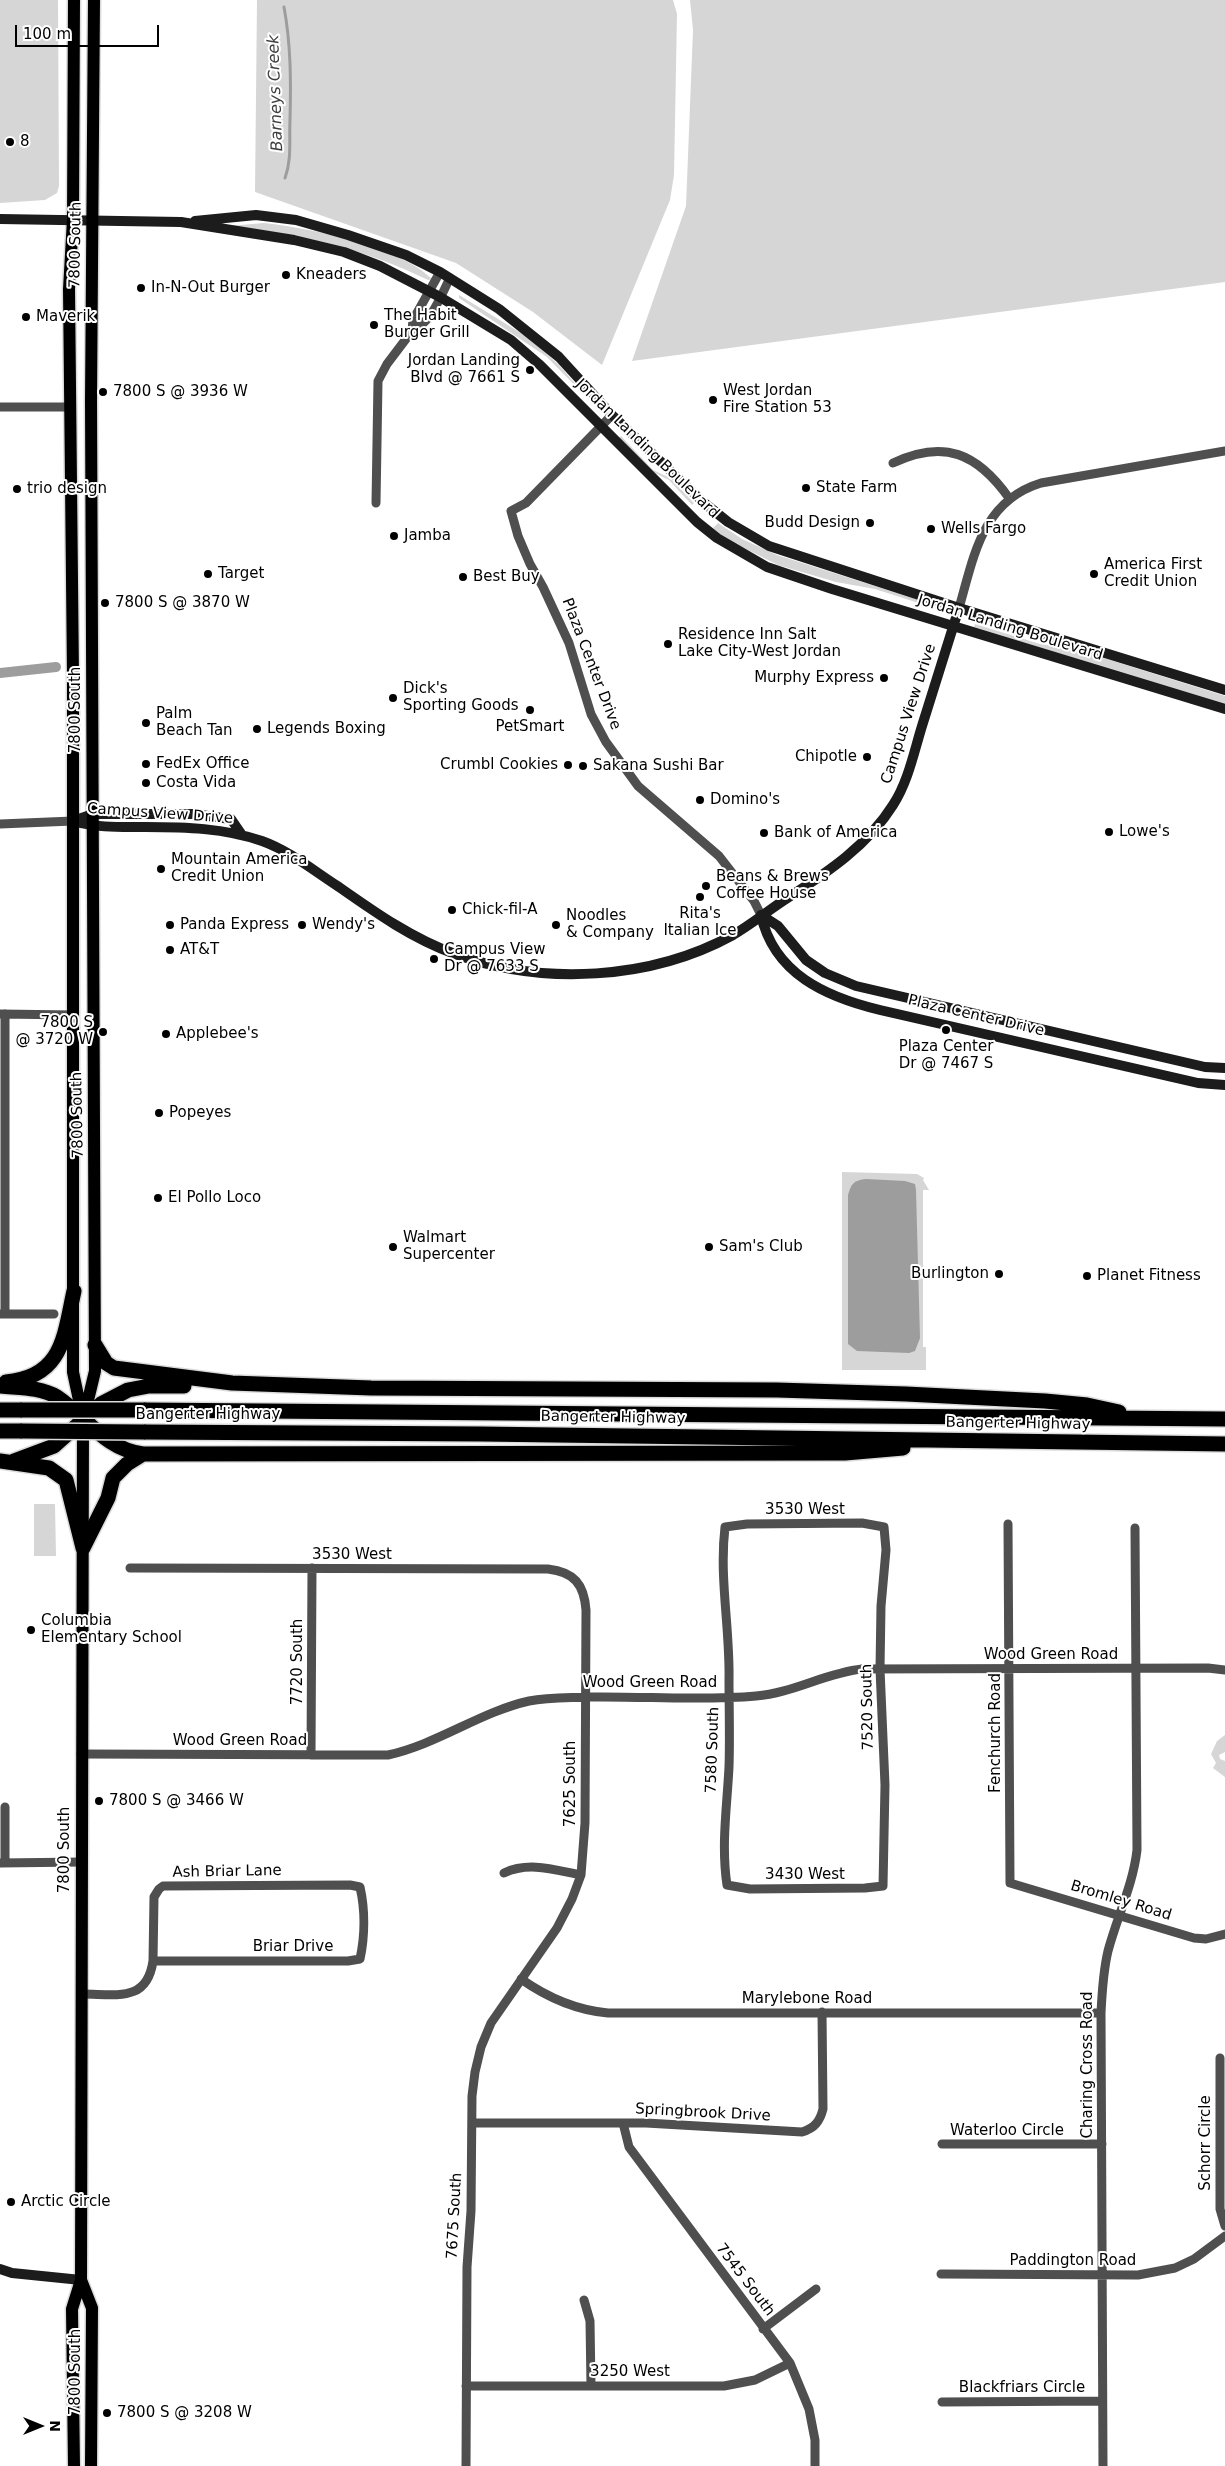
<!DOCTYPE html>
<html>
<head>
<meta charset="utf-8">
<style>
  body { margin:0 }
  #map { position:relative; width:1225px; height:2466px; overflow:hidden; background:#fff; font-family:"DejaVu Sans",sans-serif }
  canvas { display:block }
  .north { position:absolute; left:15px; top:2401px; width:50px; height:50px; -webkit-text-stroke:4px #fff; paint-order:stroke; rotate:90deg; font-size:14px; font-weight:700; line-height:20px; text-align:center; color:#000 }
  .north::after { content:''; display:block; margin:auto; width:18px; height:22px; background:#000; clip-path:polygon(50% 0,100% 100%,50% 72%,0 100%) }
  .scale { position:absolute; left:15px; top:25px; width:144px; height:22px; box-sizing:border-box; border:2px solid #000; border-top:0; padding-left:6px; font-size:15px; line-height:18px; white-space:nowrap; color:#000; -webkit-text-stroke:4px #fff; paint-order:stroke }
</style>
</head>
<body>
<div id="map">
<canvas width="1225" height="2466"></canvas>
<div class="north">N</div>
<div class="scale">100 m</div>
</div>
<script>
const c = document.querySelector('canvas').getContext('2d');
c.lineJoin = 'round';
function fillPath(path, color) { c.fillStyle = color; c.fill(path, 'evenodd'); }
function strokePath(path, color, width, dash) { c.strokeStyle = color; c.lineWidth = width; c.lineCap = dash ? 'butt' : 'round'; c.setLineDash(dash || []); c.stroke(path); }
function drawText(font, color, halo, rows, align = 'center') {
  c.font = font + ' "DejaVu Sans",sans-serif'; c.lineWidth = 4; c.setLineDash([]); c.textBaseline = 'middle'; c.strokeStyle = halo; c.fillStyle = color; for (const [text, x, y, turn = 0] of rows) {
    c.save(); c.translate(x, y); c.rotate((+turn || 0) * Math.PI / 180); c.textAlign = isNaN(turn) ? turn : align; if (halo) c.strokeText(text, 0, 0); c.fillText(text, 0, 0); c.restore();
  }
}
fillPath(new Path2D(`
  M0,0h58l1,186 -2,7 -12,7 -45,3z
  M257,0h416l4,14 -3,161 -4,25 -68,165 -69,-53 -77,-49 -201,-71z
  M690,0h535v282l-593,79 54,-155 7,-176z
  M264,223c45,5 135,23 168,56l-4,1c-66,-32 -127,-46 -199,-54z
  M459,295l70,43 30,27 32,37 -44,-45 -88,-59z
  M621,436l32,34 17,8 24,25 -2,2 -23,-25 -14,-7 -36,-35z
  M718,523l24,16 35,16 161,51 -1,3 -62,-20 -39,-7 -58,-17 -52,-26 -13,-11z
  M975,624l65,20 35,5 150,47v9l-251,-78z
  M842,1172l75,2 7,4 -1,2 6,10h-6v157h3v23h-84z
  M34,1504h21l1,52h-22z
  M1225,1735v17l-6,3 1,4 5,2v16l-12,-9 3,-5 -5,-9 6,-13z`), '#d6d6d6');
fillPath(new Path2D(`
  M866,1179l39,2 10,3 1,6 4,148 -5,13 -6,2 -52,-2 -9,-7v-149c3,-11 6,-15 18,-16z`), '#9d9d9d');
strokePath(new Path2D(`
  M284,7c7,38 7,75 6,113 -1,20 2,39 -5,58`), '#9d9d9d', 3);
strokePath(new Path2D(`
  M0,673l56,-6`), '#9d9d9d', 10);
const primary = new Path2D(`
  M84,1417l11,-46 -4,-970 3,-401
  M81,2280l11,28 -1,158
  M74,2466l-2,-157 9,-29 2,-861 -10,-47v-695l-4,-388 4,-70 1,-219`);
const highway = new Path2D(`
  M95,1345l11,18 8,5 118,15 139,5 406,2 129,4 139,7 42,4 32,7
  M6,1382c57,-5 58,-46 68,-91
  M0,1386c19,2 40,1 57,11 30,20 47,52 86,57l702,-1 58,-5
  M0,1410h22
  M144,1410l1081,9
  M0,1431h22
  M144,1432l337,2 744,10
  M0,1461l49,7 17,12 17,68
  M14,1461l40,-15 47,-42 27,-14 21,-4h35
  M83,1548l25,-50 5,-20 14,-14 16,-10`);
strokePath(primary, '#dbdbdb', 15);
strokePath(highway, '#dbdbdb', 18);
strokePath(new Path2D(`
  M412,331c20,-9 28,-34 38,-53
  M0,407h71
  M612,415l-86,88 -15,8 7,25 12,28 13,23 26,56 22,71 15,28 32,44 81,70 35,45 7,14
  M893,463c51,-24 84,-10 116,35
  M376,503l2,-122 9,-17 25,-33 1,-11 27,-48
  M959,608c15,-52 23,-107 82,-125l184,-32
  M0,824l73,-3
  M1,1014l72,1
  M5,1014v299
  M1,1314h53
  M862,1523l22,4 2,23 -5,56 -1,63 5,116 -2,101 -18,2 -115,1 -23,-4c-6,-40 0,-78 2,-118 1,-29 0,-59 0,-88 1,-51 -10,-101 -4,-152l22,-3z
  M1008,1524l2,359 184,55 12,1 19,-5
  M130,1568l418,1c26,3 36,15 38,41l-1,213 -4,52 -9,24 -15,29 -66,95 -10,24 -6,25 -3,24 -1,115 -4,56 -1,199
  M81,1754l307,1c50,-11 92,-43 141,-54 20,-4 40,-3 60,-4 56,-1 112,4 167,-1 37,-3 69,-23 106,-27l346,-1 17,2
  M311,1755l1,-187
  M0,1863l82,-1
  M5,1863v-56
  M504,1873c25,-12 51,-3 77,2
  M521,1979c27,19 54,31 87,34h493
  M82,1994c34,0 65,9 71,-33l1,-64 5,-8 4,-3 187,-1 10,2c5,22 5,49 0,72l-12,2h-195
  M1220,2058v151l5,17
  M472,2123h174l156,9c13,-4 18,-11 21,-23l-1,-97
  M623,2123l6,24 161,216 19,46 6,31v26
  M942,2144h160
  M941,2274l197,1 37,-7 19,-9 31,-23
  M584,2300l6,21 1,65
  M763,2329l53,-40
  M466,2386h258l31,-6 35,-17
  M942,2402l160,-1
  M1103,2466l-2,-453c1,-21 2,-41 7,-62 9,-34 25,-66 29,-101l-2,-322`), '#4f4f4f', 9);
strokePath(new Path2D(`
  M0,219l181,3 113,18 50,12 36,14 60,31 71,43 29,25 157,157 20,16 50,29 65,22 393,120
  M195,221l61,-6 40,5 52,15 58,20 34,17 59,37 60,48 53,58 91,87 25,20 41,24 190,62 266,82
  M73,821c24,7 47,6 72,6 40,0 79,1 117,14 28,10 52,30 77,46 37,26 74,52 116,67 88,32 196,26 278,-19 19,-11 37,-26 56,-38 39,-25 79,-52 104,-92 15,-23 21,-53 29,-79 12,-39 25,-79 37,-118
  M73,821l20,-7h100l38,5 11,16
  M761,915c13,59 65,82 119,95l318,73 27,2
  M761,915l17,11 28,34 19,13 31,13 349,81 20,1
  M0,2269l12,4 69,7`), '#1c1c1c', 10);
strokePath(primary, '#000', 12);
strokePath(highway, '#000', 15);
const highwayBridge = new Path2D(`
  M22,1410h122
  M22,1431l122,1`);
strokePath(highwayBridge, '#dbdbdb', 18, []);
strokePath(highwayBridge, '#000', 15);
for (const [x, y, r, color] of [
  [10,142,5,"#000"],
  [286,275,5,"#000"],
  [141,288,5,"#000"],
  [26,317,5,"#000"],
  [374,325,5,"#000"],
  [530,370,5,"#000"],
  [103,392,5,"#000"],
  [713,400,5,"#000"],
  [806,488,5,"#000"],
  [17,489,5,"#000"],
  [870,523,5,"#000"],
  [931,529,5,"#000"],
  [394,536,5,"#000"],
  [208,574,5,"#000"],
  [1094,574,5,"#000"],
  [463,577,5,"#000"],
  [105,603,5,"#000"],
  [668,644,5,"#000"],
  [884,678,5,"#000"],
  [393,698,5,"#000"],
  [530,710,5,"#000"],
  [146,723,5,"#000"],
  [257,729,5,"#000"],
  [867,757,5,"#000"],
  [146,764,5,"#000"],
  [568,765,5,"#000"],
  [583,766,5,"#000"],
  [146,783,5,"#000"],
  [700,800,5,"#000"],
  [1109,832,5,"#000"],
  [764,833,5,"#000"],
  [161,869,5,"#000"],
  [706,886,5,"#000"],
  [700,897,5,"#000"],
  [452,910,5,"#000"],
  [170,925,5,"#000"],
  [302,925,5,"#000"],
  [556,925,5,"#000"],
  [170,950,5,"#000"],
  [434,959,5,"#000"],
  [946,1030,5,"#000"],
  [103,1032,5,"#000"],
  [166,1034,5,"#000"],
  [159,1113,5,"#000"],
  [158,1198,5,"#000"],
  [393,1247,5,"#000"],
  [709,1247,5,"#000"],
  [999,1274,5,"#000"],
  [1087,1276,5,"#000"],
  [31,1630,5,"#000"],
  [99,1801,5,"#000"],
  [11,2202,5,"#000"],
  [107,2413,5,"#000"]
]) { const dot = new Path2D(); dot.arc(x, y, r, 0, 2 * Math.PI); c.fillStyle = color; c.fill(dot); strokePath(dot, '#fff', 2); }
drawText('15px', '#000', '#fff', [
  ["8",20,142],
  ["Kneaders",296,275],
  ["In-N-Out Burger",151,288],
  ["The Habit",384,316],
  ["Burger Grill",384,333],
  ["Maverik",36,317],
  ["Jordan Landing",520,361,"right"],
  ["Blvd @ 7661 S",520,378,"right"],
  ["West Jordan",723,391],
  ["Fire Station 53",723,408],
  ["7800 S @ 3936 W",113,392],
  ["State Farm",816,488],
  ["trio design",27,489],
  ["Budd Design",860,523,"right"],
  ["Wells Fargo",941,529],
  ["Jamba",404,536],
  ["America First",1104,565],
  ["Credit Union",1104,582],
  ["Target",218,574],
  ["Best Buy",473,577],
  ["7800 S @ 3870 W",115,603],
  ["Residence Inn Salt",678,635],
  ["Lake City-West Jordan",678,652],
  ["Murphy Express",874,678,"right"],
  ["Dick's",403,689],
  ["Sporting Goods",403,706],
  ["Palm",156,714],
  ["Beach Tan",156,731],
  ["PetSmart",530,727,"center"],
  ["Legends Boxing",267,729],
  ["Chipotle",857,757,"right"],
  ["FedEx Office",156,764],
  ["Crumbl Cookies",558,765,"right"],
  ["Sakana Sushi Bar",593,766],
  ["Costa Vida",156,783],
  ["Domino's",710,800],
  ["Lowe's",1119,832],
  ["Bank of America",774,833],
  ["Mountain America",171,860],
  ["Credit Union",171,877],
  ["Beans & Brews",716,877],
  ["Coffee House",716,894],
  ["Chick-fil-A",462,910],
  ["Rita's",700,914,"center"],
  ["Italian Ice",700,931,"center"],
  ["Noodles",566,916],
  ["& Company",566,933],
  ["Panda Express",180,925],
  ["Wendy's",312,925],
  ["AT&T",180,950],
  ["Campus View",444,950],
  ["Dr @ 7633 S",444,967],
  ["7800 S",93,1023,"right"],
  ["@ 3720 W",93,1040,"right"],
  ["Applebee's",176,1034],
  ["Plaza Center",946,1047,"center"],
  ["Dr @ 7467 S",946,1064,"center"],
  ["Popeyes",169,1113],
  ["El Pollo Loco",168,1198],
  ["Walmart",403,1238],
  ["Supercenter",403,1255],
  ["Sam's Club",719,1247],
  ["Burlington",989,1274,"right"],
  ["Planet Fitness",1097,1276],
  ["Columbia",41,1621],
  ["Elementary School",41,1638],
  ["7800 S @ 3466 W",109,1801],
  ["Arctic Circle",21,2202],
  ["7800 S @ 3208 W",117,2413]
], 'left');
drawText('15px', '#000', '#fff', [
  ["7800 South",76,245,-89],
  ["Jordan Landing Boulevard",647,449,44],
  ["Jordan Landing Boulevard",1010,628,17],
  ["Plaza Center Drive",591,664,69],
  ["7800 South",76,710,-90],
  ["Campus View Drive",909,714,-72],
  ["Campus View Drive",160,814,4],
  ["Plaza Center Drive",976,1016,13],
  ["7800 South",78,1115,-91],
  ["Bangerter Highway",208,1415],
  ["Bangerter Highway",613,1418,1],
  ["Bangerter Highway",1018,1424,1],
  ["3530 West",805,1510],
  ["3530 West",352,1555],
  ["Wood Green Road",1051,1655],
  ["7720 South",298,1662,-90],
  ["Wood Green Road",650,1683],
  ["7520 South",868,1707,-91],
  ["Fenchurch Road",996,1733,-90],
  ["Wood Green Road",240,1741],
  ["7580 South",713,1750,-88],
  ["7625 South",571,1784,-90],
  ["7800 South",65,1850,-90],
  ["Ash Briar Lane",227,1872,-1],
  ["3430 West",805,1875],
  ["Bromley Road",1121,1901,17],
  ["Briar Drive",293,1947],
  ["Marylebone Road",807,1999],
  ["Charing Cross Road",1088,2065,-90],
  ["Springbrook Drive",703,2113,3],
  ["Waterloo Circle",1007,2131],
  ["Schorr Circle",1206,2143,-90],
  ["7675 South",455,2216,-87],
  ["Paddington Road",1073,2261],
  ["7545 South",745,2280,53],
  ["7800 South",76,2372,-90],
  ["3250 West",630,2372],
  ["Blackfriars Circle",1022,2388]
]);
drawText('italic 16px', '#3e3e3e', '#fff', [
  ["Barneys Creek",276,93,-92]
]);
</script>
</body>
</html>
